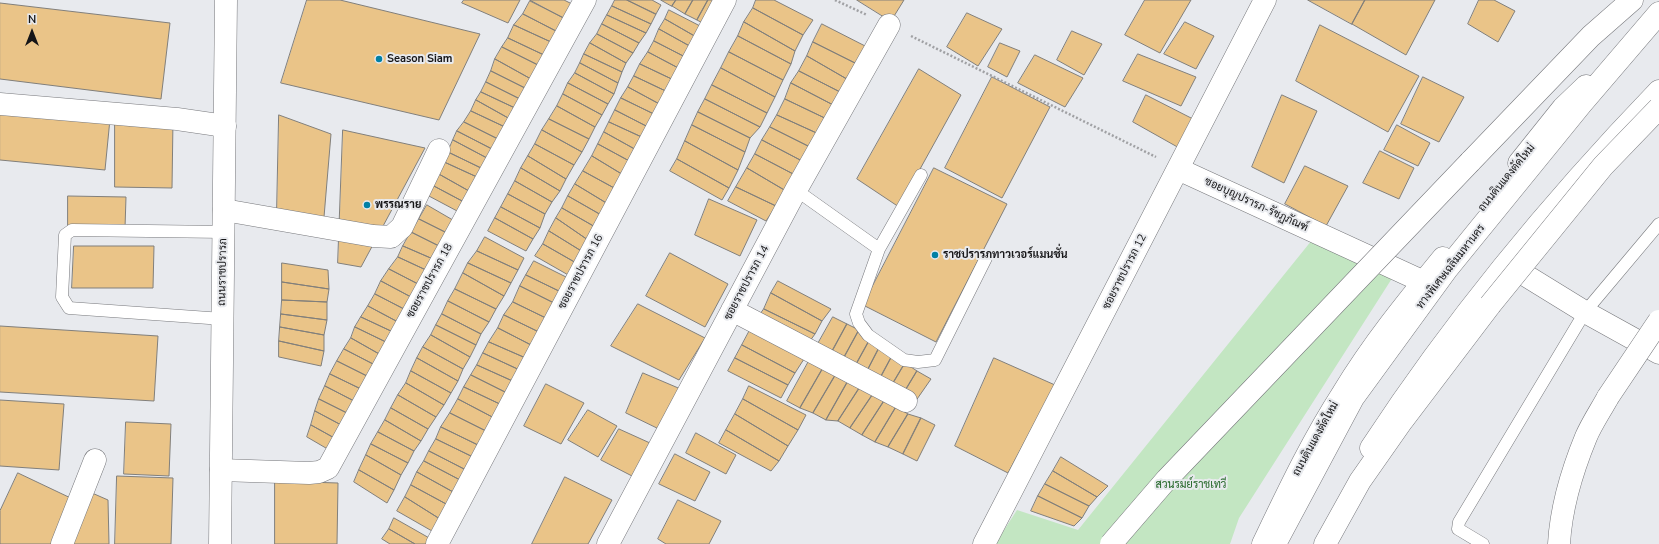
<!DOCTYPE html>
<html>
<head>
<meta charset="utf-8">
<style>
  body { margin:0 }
  #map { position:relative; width:1659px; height:544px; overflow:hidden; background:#e8eaee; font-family:"Nunito Sans",sans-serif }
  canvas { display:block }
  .north { position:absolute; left:12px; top:12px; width:40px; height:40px; -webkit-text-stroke:3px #e8eaee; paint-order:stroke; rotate:0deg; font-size:11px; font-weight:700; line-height:16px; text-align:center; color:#151517 }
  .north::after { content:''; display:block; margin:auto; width:14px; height:18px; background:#151517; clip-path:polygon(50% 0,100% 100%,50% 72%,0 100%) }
</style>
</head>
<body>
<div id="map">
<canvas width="1659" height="544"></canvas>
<div class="north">N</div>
</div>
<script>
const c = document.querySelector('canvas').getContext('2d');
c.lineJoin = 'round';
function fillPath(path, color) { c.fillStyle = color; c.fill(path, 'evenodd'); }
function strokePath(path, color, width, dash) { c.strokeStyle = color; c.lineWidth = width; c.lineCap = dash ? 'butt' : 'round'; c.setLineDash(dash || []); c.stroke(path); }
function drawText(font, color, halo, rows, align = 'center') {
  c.font = font + ' "Nunito Sans",Sarabun,sans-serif'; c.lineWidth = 4; c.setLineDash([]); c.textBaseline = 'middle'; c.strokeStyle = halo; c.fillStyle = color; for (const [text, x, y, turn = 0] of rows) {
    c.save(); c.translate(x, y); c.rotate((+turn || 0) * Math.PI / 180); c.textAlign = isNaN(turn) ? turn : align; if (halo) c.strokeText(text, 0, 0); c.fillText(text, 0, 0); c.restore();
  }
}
fillPath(new Path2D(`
  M1312,240l86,29 -159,249 -9,26h-235l22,-34 61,20z`), '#c3e6c2');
const building = new Path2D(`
  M307,0h33l140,34 -41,86 -158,-37z
  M464,0h56l-12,23 -46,-20z
  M530,0h34l10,5 -10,13z
  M615,0h12l29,14 -5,10 -39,-18z
  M627,0h25l9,5 -5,9z
  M661,0h15l-4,6z
  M676,0h17l-8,14 -13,-8z
  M693,0h15l-11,20 -12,-6z
  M708,0h15l-15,26 -11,-6z
  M756,0h18l39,20 -10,15 -50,-27z
  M857,0h47l-13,21z
  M1145,0h46l-31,53 -35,-18z
  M1308,0h57l-13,24z
  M1365,0h70l-29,55 -54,-31z
  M1479,0h15l21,11 -17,31 -30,-18z
  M530,1l34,17 -8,13 -33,-17z
  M0,3l170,20 -9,76 -161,-20z
  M612,6l39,18 -5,9 -39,-18z
  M753,8l50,27 -8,16 -51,-29z
  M669,10l35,18 -6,10 -33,-19z
  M967,13l35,16 -24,37 -31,-19z
  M523,14l33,17 -5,11 -37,-17z
  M607,15l39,18 -7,10 -37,-19z
  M665,19l33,19 -3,11 -36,-20z
  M744,22l51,29 -4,13 -53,-28z
  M1185,22l29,14 -18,33 -32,-15z
  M602,24l37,19 -6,10 -36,-19z
  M822,24l49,25 -10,17 -48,-24z
  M514,25l37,17 -7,13 -36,-17z
  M1320,25l99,51 -31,56 -92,-51z
  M659,29l36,20 -4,11 -37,-19z
  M1072,31l30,13 -18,31 -27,-15z
  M597,34l36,19 -7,10 -36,-20z
  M738,36l53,28 -8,16 -54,-28z
  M508,38l36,17 -6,10 -36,-18z
  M654,41l37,19 -7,11 -36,-19z
  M813,42l48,24 -9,16 -45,-26z
  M590,43l36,20 -4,9 -38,-18z
  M1000,43l20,8 -13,26 -19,-10z
  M502,47l36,18 -7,14 -36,-20z
  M648,52l36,19 -6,11 -38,-18z
  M729,52l54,28 -8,17 -54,-29z
  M584,54l38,18 -4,11 -38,-20z
  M1138,54l58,23 -15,29 -58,-25z
  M1035,55l48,23 -18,29 -47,-24z
  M807,56l45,26 -6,13 -47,-24z
  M495,59l36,20 -6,9 -34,-17z
  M580,63l38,20 -4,11 -39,-21z
  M640,64l38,18 -6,12 -38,-18z
  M721,68l54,29 -8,16 -55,-28z
  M919,69l42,26 -62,112 -42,-28z
  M491,71l34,17 -5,11 -34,-17z
  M799,71l47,24 -7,13 -48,-25z
  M575,73l39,21 -6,10 -40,-21z
  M634,76l38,18 -7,13 -37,-20z
  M992,77l58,30 -48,91 -57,-30z
  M1423,77l41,20 -25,45 -38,-18z
  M486,82l34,17 -5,9 -34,-16z
  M568,83l40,21 -6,11 -39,-21z
  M791,83l48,25 -8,13 -46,-22z
  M712,85l55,28 -7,14 -55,-28z
  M628,87l37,20 -5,10 -39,-19z
  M481,92l34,16 -5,11 -34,-19z
  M563,94l39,21 -7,12 -38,-21z
  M1146,95l49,25 -14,29 -48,-27z
  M1282,95l35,16 -33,72 -32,-16z
  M621,98l39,19 -8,12 -37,-19z
  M705,99l55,28 -10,11 -52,-26z
  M785,99l46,22 -10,14 -44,-20z
  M476,100l34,19 -5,8 -34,-16z
  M557,106l38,21 -6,12 -40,-20z
  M0,108l110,11 -5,51 -105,-10z
  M615,110l37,19 -6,10 -37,-17z
  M471,111l34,16 -7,12 -34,-17z
  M698,112l52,26 -5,14 -53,-27z
  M279,115l52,19 -7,83 -47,-7z
  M777,115l44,20 -7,14 -44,-22z
  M115,119l58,1 -1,68 -57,-1z
  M549,119l40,20 -7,13 -40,-22z
  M464,122l34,17 -6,10 -35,-18z
  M609,122l37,17 -6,13 -36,-20z
  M692,125l53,27 -7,18 -53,-29z
  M1397,125l33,18 -12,23 -34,-16z
  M770,127l44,22 -10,13 -42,-22z
  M343,130l82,18 -64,119 -23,-4z
  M542,130l40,22 -8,13 -39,-21z
  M457,131l35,18 -5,9 -34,-18z
  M604,132l36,20 -7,11 -35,-19z
  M453,140l34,18 -6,10 -33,-16z
  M762,140l42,22 -7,14 -42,-22z
  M685,141l53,29 -9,18 -52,-29z
  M535,144l39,21 -8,14 -38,-23z
  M598,144l35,19 -8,13 -33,-20z
  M1380,151l34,17 -15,31 -36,-16z
  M448,152l33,16 -4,9 -35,-16z
  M755,154l42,22 -11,15 -39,-23z
  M528,156l38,23 -6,12 -39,-23z
  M592,156l33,20 -9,13 -33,-18z
  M677,159l52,29 -7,12 -52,-29z
  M442,161l35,16 -8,14 -32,-18z
  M1305,166l43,20 -22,40 -41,-22z
  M521,168l39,23 -8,11 -37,-21z
  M747,168l39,23 -10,15 -40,-19z
  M934,168l73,36 -71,138 -73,-37z
  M583,171l33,18 -8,15 -33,-20z
  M437,173l32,18 -5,11 -32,-17z
  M515,181l37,21 -7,12 -37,-20z
  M575,184l33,20 -5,12 -35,-20z
  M432,185l32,17 -5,10 -32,-17z
  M736,187l40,19 -10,15 -38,-20z
  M508,194l37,20 -5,14 -39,-21z
  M68,196l58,1 -1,31 -57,-2z
  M568,196l35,20 -6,12 -35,-20z
  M709,199l48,21 -17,36 -45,-21z
  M427,205l31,18 -9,11 -30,-15z
  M501,207l39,21 -7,11 -38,-21z
  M562,208l35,20 -9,12 -32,-22z
  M495,218l38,21 -7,12 -38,-20z
  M556,218l32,22 -5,12 -34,-21z
  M419,219l30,15 -8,13 -30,-15z
  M549,231l34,21 -5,12 -35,-20z
  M411,232l30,15 -8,12 -30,-13z
  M485,237l39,21 -6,12 -41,-19z
  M543,244l35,20 -8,12 -35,-20z
  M74,246h80l-1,42h-81z
  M403,246l30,13 -7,11 -28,-13z
  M477,251l41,19 -7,13 -43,-20z
  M670,253l58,31 -23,43 -59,-31z
  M398,257l28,13 -6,15 -31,-16z
  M534,261l36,18 -7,14 -37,-18z
  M282,263l46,7 1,19 -47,-7z
  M468,263l43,20 -7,13 -41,-23z
  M389,269l31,16 -9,12 -30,-16z
  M463,273l41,23 -8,13 -41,-20z
  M526,275l37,18 -5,12 -38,-19z
  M381,281l30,16 -7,12 -29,-15z
  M778,281l53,28 -9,12 -51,-28z
  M282,282l47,7 -2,13 -45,-2z
  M520,286l38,19 -8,15 -37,-18z
  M455,289l41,20 -7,13 -41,-21z
  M771,293l51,28 -7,13 -51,-25z
  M375,294l29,15 -6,13 -30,-16z
  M282,300l45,2v18l-46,-6z
  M448,301l41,21 -8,12 -39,-20z
  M513,302l37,18 -7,14 -39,-19z
  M638,304l67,34 -26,42 -68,-34z
  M368,306l30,16 -5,10 -32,-15z
  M764,309l51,25 -8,11 -50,-26z
  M281,314l46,6 -3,15 -44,-8z
  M442,314l39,20 -5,11 -40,-20z
  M504,315l39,19 -8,13 -37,-19z
  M361,317l32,15 -5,11 -33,-16z
  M833,317l14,7 -18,33 -14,-8z
  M847,324l12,6 -18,33 -12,-6z
  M436,325l40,20 -6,12 -39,-22z
  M0,326l158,10 -4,65 -154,-9z
  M280,327l44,8v16l-45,-10z
  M355,327l33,16 -7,12 -30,-17z
  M498,328l37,19 -7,12 -39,-17z
  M750,330l54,29 -9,14 -53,-28z
  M859,330l10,11 -16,29 -12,-7z
  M431,335l39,22 -7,12 -40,-22z
  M351,338l30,17 -6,10 -31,-16z
  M279,341l45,10 -3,15 -42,-9z
  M869,341l10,7 -15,29 -11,-7z
  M489,342l39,17 -4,13 -41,-19z
  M742,345l53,28 -7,12 -53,-27z
  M423,347l40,22 -5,12 -41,-23z
  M879,348l13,8 -15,28 -13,-7z
  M344,349l31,16 -6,12 -32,-16z
  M483,353l41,19 -7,11 -40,-18z
  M892,356l13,7 -16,27 -12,-6z
  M417,358l41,23 -7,12 -40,-22z
  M735,358l53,27 -7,13 -53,-27z
  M994,358l61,27 -47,88 -53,-27z
  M337,361l32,16 -6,13 -33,-16z
  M809,361l14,7 -23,40 -13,-7z
  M905,363l12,8 -15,25 -13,-6z
  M477,365l40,18 -6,12 -40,-20z
  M823,368l13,6 -23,39 -13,-5z
  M411,371l40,22 -7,12 -38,-22z
  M917,371l14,8 -16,23 -13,-6z
  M643,373l40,17 -20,41 -37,-18z
  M330,374l33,16 -7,12 -31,-16z
  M836,374l12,7 -22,39 -13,-7z
  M471,375l40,20 -7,11 -40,-19z
  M848,381l12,6 -22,34 -12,-1z
  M406,383l38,22 -8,12 -38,-22z
  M546,384l38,19 -23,41 -37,-18z
  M325,386l31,16 -5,13 -32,-16z
  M749,386l57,29 -8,15 -55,-31z
  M464,387l40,19 -6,14 -40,-21z
  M860,387l13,7 -23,34 -12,-7z
  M873,394l11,7 -22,34 -12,-7z
  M398,395l38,22 -8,12 -37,-21z
  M319,399l32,16 -6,12 -30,-16z
  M458,399l40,21 -8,13 -40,-20z
  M743,399l55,31 -10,16 -53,-32z
  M0,400l64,4 -5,66 -59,-4z
  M884,401l12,6 -21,35 -13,-7z
  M896,407l12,7 -20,33 -13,-5z
  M391,408l37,21 -7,12 -36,-21z
  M588,410l29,16 -19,31 -30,-17z
  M315,411l30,16 -7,13 -27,-15z
  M450,413l40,20 -10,13 -39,-19z
  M735,414l53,32 -9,15 -53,-31z
  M908,414l13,4 -18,36 -15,-7z
  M921,418l14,7 -18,36 -14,-7z
  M385,420l36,21 -7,10 -36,-19z
  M126,422l45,2 -2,52 -45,-2z
  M311,425l27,15 -7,11 -24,-14z
  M441,427l39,19 -5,12 -39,-19z
  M619,429l31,14 -18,33 -31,-16z
  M726,430l53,31 -8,10 -52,-28z
  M378,432l36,19 -6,12 -37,-19z
  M696,433l40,22 -10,19 -40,-21z
  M436,439l39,19 -7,13 -39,-20z
  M371,444l37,19 -7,12 -35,-20z
  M429,451l39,20 -6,10 -38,-20z
  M675,454l35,18 -15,29 -36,-17z
  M366,455l35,20 -7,15 -35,-20z
  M1061,457l47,29 -11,11 -44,-26z
  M424,461l38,20 -7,12 -38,-21z
  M359,470l35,20 -7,13 -33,-21z
  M1053,471l44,26 -8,9 -44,-22z
  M417,472l38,21 -7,12 -37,-20z
  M18,473l59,28 -21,43h-56v-33z
  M117,476l56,2 -2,66h-56z
  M565,477l47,23 -24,44h-56z
  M275,481l63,2 -1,61h-62z
  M1045,484l44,22 -7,12 -44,-22z
  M411,485l37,20 -8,14 -35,-22z
  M92,493l16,7 1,44h-40z
  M1038,496l44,22 -8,8 -43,-15z
  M405,497l35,22 -8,12 -35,-20z
  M678,500l43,21 -12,23h-43l-8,-5z
  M394,518l37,21 -2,5h-14l-26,-15z
  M389,529l26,15h-25l-8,-5z`);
fillPath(building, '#eac488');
strokePath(building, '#817f7b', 1);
const lane = new Path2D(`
  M796,190l83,59 -23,65 3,9 9,12 36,25 14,2 17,-2 51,-102
  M879,249l42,-74
  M223,319l-154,-11 -7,-11 3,-62 7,-5 152,2
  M1483,544l-25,-15 1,-7 126,-210 74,-88`);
const street = new Path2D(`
  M0,104l177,15 48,7
  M1178,169l246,113
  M224,210l149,26 18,1 11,-10 37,-77
  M1507,264l78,48 74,41
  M732,310l174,91
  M221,470l88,3 10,-1 9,-4 257,-468
  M62,544l33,-84
  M437,544l288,-544
  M608,544l188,-354 93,-165
  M984,544l281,-544`);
const secondary = new Path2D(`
  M1519,163l44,-55 23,-22
  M1371,448c84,-128 182,-247 288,-357
  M220,544l6,-544
  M1263,544c25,-52 49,-103 80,-151 29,-48 64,-91 100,-135`);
const highway = new Path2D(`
  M1470,162l121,-126 41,-36
  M1275,544l78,-146 94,-129 135,-166 77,-90
  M1325,544l35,-63 42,-60 88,-116
  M1559,544c2,-36 13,-73 27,-107 6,-14 15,-27 22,-40`);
strokePath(lane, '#77787c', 13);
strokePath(street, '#77787c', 23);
strokePath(secondary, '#77787c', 23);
strokePath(highway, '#77787c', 23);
strokePath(new Path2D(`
  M835,0l32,15
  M911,36l245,121`), '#a0a1a4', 2.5, [2, 2]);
strokePath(lane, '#fff', 12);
strokePath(street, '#fff', 22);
strokePath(secondary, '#fff', 22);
strokePath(highway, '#fff', 22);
const highwayBridge = new Path2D(`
  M1490,305l113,-139 56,-58
  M1608,397l51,-76
  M1111,544l56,-65 303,-317`);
strokePath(highwayBridge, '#77787c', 23, []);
strokePath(highwayBridge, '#fff', 22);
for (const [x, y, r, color] of [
  [379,59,4,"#0180a5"],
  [367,205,4,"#0180a5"],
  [935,255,4,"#0180a5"]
]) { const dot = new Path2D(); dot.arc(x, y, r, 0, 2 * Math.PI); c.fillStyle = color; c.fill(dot); strokePath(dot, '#e8eaee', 1.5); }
drawText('bold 11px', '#151517', '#e8eaee', [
  ["Season Siam",387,59],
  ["พรรณราย",375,205],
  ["ราชปรารภทาวเวอร์แมนชั่น",943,255]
], 'left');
drawText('11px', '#151517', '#e8eaee', [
  ["ถนนดินแดงตัดใหม่",1507,178,-51],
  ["ซอยบุญปรารภ-รัชฏภัณฑ์",1256,205,25],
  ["ทางพิเศษเฉลิมมหานคร",1451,267,-52],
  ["ถนนราชปรารภ",223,272,-89],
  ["ซอยราชปรารภ 16",581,272,-62],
  ["ซอยราชปรารภ 12",1125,272,-63],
  ["ซอยราชปรารภ 18",430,281,-61],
  ["ซอยราชปรารภ 14",747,283,-62],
  ["ถนนดินแดงตัดใหม่",1316,439,-61]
]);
drawText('11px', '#216525', '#e8eaee', [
  ["สวนรมย์ราชเทวี",1191,485]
]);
</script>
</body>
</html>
